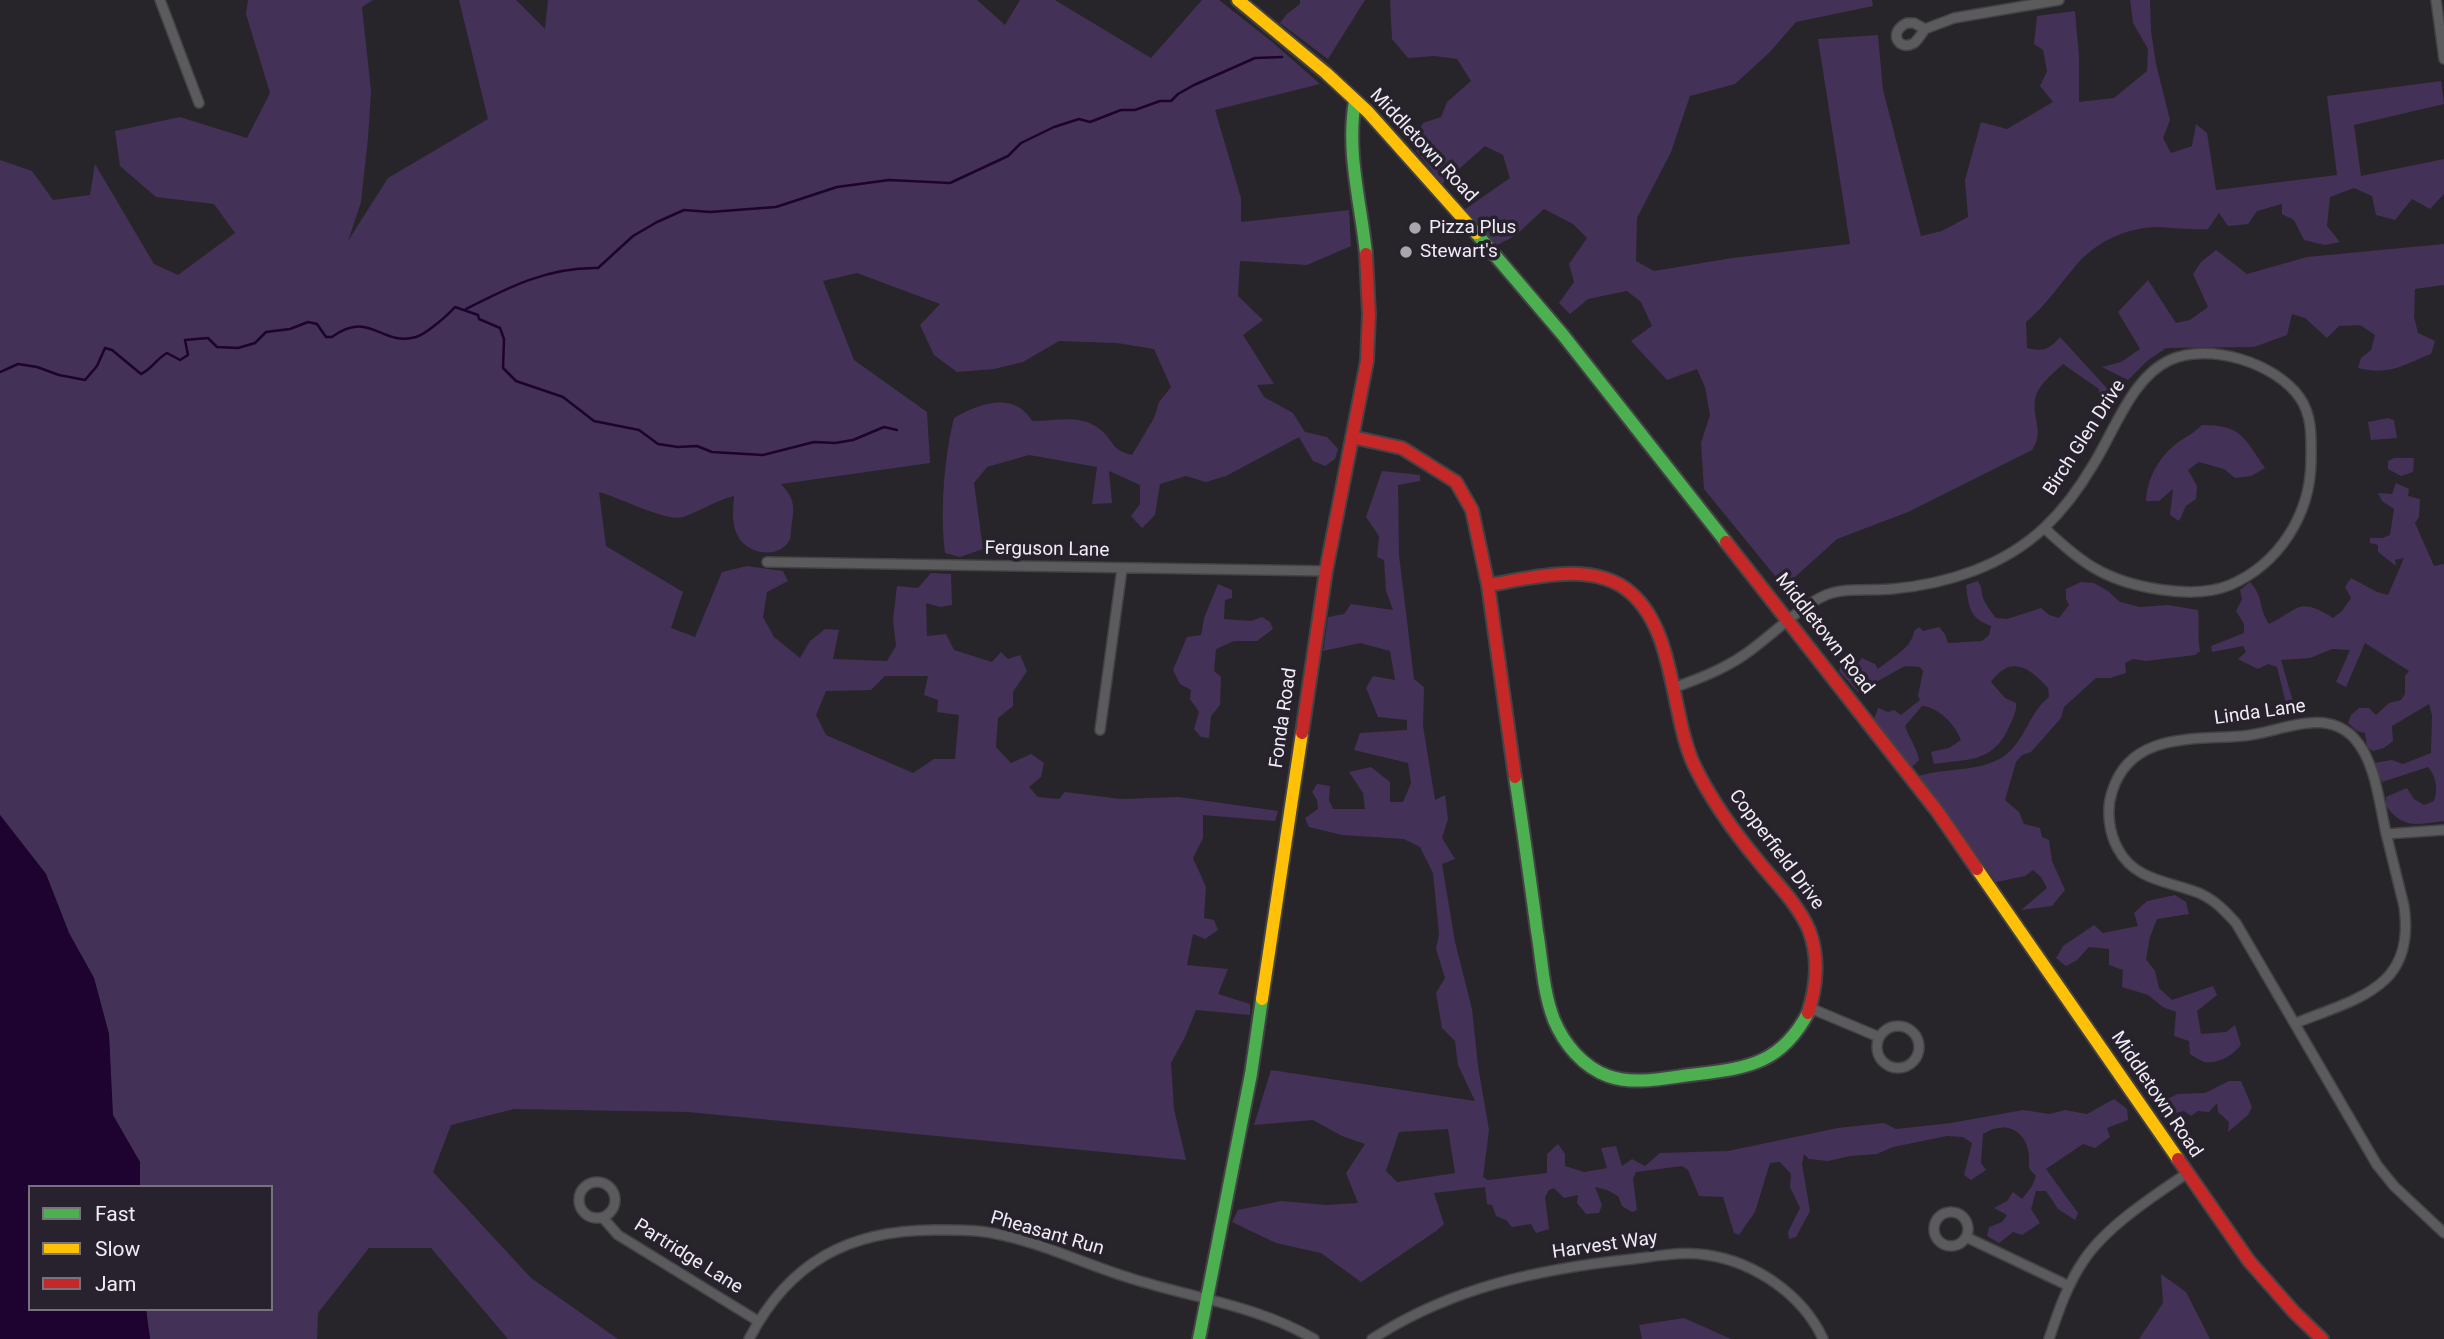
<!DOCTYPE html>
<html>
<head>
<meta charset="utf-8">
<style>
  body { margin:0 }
  #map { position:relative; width:2444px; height:1339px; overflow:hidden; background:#27252a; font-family:Roboto,sans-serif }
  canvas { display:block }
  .legend { position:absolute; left:28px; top:1185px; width:245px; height:126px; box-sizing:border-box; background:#27222d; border:2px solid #77737d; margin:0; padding:9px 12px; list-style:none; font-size:21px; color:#f0ecf4 }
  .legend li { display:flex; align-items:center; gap:14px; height:35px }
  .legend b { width:35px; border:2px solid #77737d }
</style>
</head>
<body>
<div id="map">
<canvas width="2444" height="1339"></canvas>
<ul class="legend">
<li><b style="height:9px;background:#4caf50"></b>Fast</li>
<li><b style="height:9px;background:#ffc107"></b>Slow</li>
<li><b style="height:9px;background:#c62828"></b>Jam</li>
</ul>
</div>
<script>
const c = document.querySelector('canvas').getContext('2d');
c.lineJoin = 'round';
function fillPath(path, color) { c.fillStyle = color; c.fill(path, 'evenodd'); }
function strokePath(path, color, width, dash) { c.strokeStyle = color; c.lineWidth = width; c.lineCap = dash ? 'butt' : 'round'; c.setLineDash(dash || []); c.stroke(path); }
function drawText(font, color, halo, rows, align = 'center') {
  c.font = font + ' Roboto,sans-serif'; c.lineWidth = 7; c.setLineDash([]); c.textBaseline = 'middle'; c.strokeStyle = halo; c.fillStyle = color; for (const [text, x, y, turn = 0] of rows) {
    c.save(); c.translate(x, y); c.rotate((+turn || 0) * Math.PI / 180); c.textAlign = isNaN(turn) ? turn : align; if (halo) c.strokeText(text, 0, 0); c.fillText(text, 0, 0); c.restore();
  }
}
fillPath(new Path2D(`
  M248,0h125l-11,7 9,84 -3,47 -7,64 -13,39 40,-63 100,-59 -29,-119h57l29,29 3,-29h429l28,25 15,-25h35l96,58 51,-58h17l52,41 49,43 -105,26 26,88v24l108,-12 2,36 -44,19 -67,-4 -2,35 25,24 -20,15 31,49 -17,1 7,12 29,16 12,19 22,5 11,12 -3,10 -10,7 -12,-5 -14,-24 -73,39 -20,6 -20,-6 -26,8 -5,31 -13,13 -11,-12 9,-12v-19l-31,-14 3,32 -20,1 5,-37 -68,-12 -42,12 -13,16 9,66 -23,8 -15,-4c-5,-41 -1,-95 9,-135 25,-15 61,-27 78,3 25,0 50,-8 70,10 14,13 8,18 30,24l22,-37 5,-16 12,-15 -17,-38 -37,-6 -58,-2 -36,21 -29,7 -37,3 -23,-17 -14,-30 20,-21 -83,-31 -34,8 31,79 73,52 3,51 -149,21c12,13 14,20 11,39 -1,4 -1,12 -2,16 -9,20 -41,16 -51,-1 -8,-13 -6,-28 -5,-42 -20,5 -33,15 -51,21 -18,5 -64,-20 -84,-25l7,54 77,46 -12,36 24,9 27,-65 25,-6 36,5 5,10 -21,11 -4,25 11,20 26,21 10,-17 15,-12 14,1 -6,29 54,2 9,-15 -3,-26 4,-34 21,2 13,-15 20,1 1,31 -12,2 -14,-4 1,33 19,-2 8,16 38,12 9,-10 7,7 12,-4 7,16 -14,21v14l-15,12 -2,29 15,16 20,-9 13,9 -3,14 -12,10 9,10 21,2 6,-7 56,7 58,-2 99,14 -3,10 -72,-6v23l-10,20 13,29 -2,31 10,2 4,10 -13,9 -12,-5 -6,31 41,4 -10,25 32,10v11l-54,-5 -11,27 -14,26 3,46 12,51 -498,-48 -174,-3 -63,16 -18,47 98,106 87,61h-110l-77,-91h-62l-51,65 -1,26h-167l-4,-30h125v-122h-131v-25l-28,-47 -3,-81 -15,-56 -25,-45 -23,-59 -46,-59v-655l32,11 21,29 37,-5 5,-31 59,100 24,11 57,-42 -21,-29 -58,-7 -36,-31 -5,-35 65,-14 67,21 23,-45 -24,-79zM885,676h43l-4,19 14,5 -1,12 22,3 -4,44h-21l-21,14 -87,-38 -10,-20 10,-24 45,-1z
  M1300,0h65l-37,59 -48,-36 7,-9 13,-10z
  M1390,0h482l1,6 -77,16 -26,30 -35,32 -45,12 -19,56 -34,66 -1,43 18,10 78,-13 118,-14 -32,-205 60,-4 5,55 38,146 21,-5 26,-14 -3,-37 16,-58 26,7 46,-27 -13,-16 7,-15 -4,-21 -9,-6 3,-28 38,-5 4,46v45l35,-4 33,-27 1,-22 -15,-26 -3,-23h20l1,31 5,33 14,56 -7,18 8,15 21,-7 4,-22 11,9 9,57 121,-15 -10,-79 114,-15 3,23 -90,21 7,51 83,-17v35l-14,15 -18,-10 -17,21 -19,-5 -4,-19 -18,-8 -24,9 -3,29 13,16 -15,3 -21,-5 -10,-20 -12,-6v-10l-25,7 -9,13 -20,2 -9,-13 -11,16c-17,1 -33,-1 -50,-2 -32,0 -65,16 -85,42 -16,19 -28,37 -47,53l1,26c16,4 23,1 33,-11l54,59 -1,10 -13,-5 -1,-12 -36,-25c-10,10 -26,21 -28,36 -3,20 10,31 -3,50l-124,62 -71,27 -53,48 -80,-98 -3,-46 9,-28 -5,-28 -8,-18 -30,11 -36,-39 21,-15 -11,-24 -14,-11 -39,8 -18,15 -11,-11 15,-21 -5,-18 18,-26 -14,-14 -29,-15 -29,27 -18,9 -33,-35 46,-32 -7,-23 -18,-9 -43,38 -31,-40 12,-21 18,-6 6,-15 24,-21 -14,-22 -22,-3 -27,2 -16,-19z
  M2444,244v41l-29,4 -1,28 4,16 17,8 -4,13c-29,11 -41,22 -73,14l3,-10 10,-8 4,-15 -15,-10 -21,1 -12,12 -22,-20 -13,-4 -5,21 -33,12 -88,1 -19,13 -19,19 -26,-13 19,-5 19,-13 -22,-37 30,-32 28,43 14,-3 18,-13 -15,-33 8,-12 15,-12 31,24 60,-17z
  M2388,418l6,2 3,18 -26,2 -3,-18z
  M2202,425c40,0 42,13 63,43l-14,8 -16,2 -11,-9 -25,-7 -11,8 9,16 -1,13 -10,7 -7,15 -9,-6 3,-26 -14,12h-13c1,-22 12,-43 30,-57 10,-8 16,-9 26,-19z
  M2394,458h20l-1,14 -12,4 -13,-7v-8z
  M1382,471l38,4v6l-22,4 1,70 15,124 10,8 -1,39 12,74 10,-5 3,24 -6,19 13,21 -13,5 13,78 17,67 6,57 11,64 -6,47 5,3 59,-7v-19l11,-10 7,10v12l19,6 23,-4 -6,-20 15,-2 6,20 10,-7 13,7 15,-13 68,-2 110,-23 46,-5 12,6 55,-6 72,-13 26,4 16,-4 22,4 27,-15 13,10 1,11 -21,8 3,9 -15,11 -12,-4 -37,25 32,44 -3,7 -17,-11 -12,-18h-10l-5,18 9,14 -18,12 -9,-3 -14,11 -12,-7 2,-9 13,-5 5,-7 -13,-7 13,-7 6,-9 9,7 10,-13 4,-10c-2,-3 -6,-5 -7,-9 0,-1 0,-10 0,-12 -3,-26 -25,-35 -46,-21l-2,29 5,7 -15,10 -7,-5 8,-32 -9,-6 -16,-1 -54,11 -16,7 -27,2 -22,5 -19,-2 -5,-5 -2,10 8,47 -14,26 -7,2 -1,-7 12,-24 -10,-21 1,-13 -11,-12 -10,1 -15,49 -16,23 -5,-2 -11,-36 -24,-1 -11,-26 -6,-4 -46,6 -3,7 4,31 -5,2 -10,-6 -4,-10 -11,-6 -12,-3 7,18 -3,8 -13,1 -9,-11 1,-8 -14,3 -10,-10 -5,2 -4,7 4,32 -13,4 -5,-9 -19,3 -6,-7 -10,-4 -4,-11 -5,-1 -2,-17 -51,6 10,31 -8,7 -75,51 -40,-29 -45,-10 -44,-21 6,-12 43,-9 45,4 32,-2 -12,-30 19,-29 -23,-8 -29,-16 -59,5 17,-55 204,31 -17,-36 -3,-24 -13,-13 -6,-35 9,-15 -9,-29 3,-15 -6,-61 -13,-26 -16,-8 -62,-4 -33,-8 -4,-9 13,-9 -1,-9 -5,-8 5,-8 13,2 -1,14 4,9h32l-2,-16 -14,-21 22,-5 19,15v20h13l8,-19 -3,-20 -54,-13 6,-17 47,-3v-10l-29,-3 -12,-29 7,-12 22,4 -5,-29 -30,-8 -37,8 5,-34 16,-3 7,-10 42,6 -7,-19 -2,-31 -7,-3 2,-21 -13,-19zM1448,1129l7,44 -58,9 -11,-11 13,-39z
  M2396,483l13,6 -1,7 12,3 -1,18 -4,6 19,43 10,-2v257c-27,3 -40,9 -58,-15v-9l21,-9 7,11 10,6 10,-4c4,-12 2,-25 -6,-34l-46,15 -6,-9 -2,-10 18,-3 11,4 28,-11 1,-38 -3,-11 -37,22 1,15 -9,7 -11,3 -6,-4 -2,-14 -8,-2 -9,-8 3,-8 8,-7h10l7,7 13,-12 12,-3 4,-6v-18l4,-5 -44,-28 -19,44 -10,-5 14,-32 -18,-1 -22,9 -29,2 15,52h-8l-11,-45 -9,-3 -10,5 -20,-10 8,-7 -3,-6 -31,6 -1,-6 33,-13v-9l-8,-13 6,-12 -2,-9 10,-8c14,15 8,26 19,42 31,-15 29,-28 64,-6l9,-7 9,-13 -6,-11 6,-9 26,14 11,3 16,-37 -9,2 1,6 -18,-14v-7l-8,-2v-5h12l8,-3 4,-26 -12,-8 -4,-8 14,1z
  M1978,581c4,6 3,10 5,17 3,7 8,14 13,20l11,1 34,-11 8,7 10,3 10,-13 -3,-6v-10l15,-7 13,1 14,8 12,11 20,5 28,-2 30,5c2,15 -1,26 2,41l-5,4 -49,6 -13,-2 -8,4 1,10 -16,5h-14l-32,29 -3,11 -30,34 -9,3 -6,7 -11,38 14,12 5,12 16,4 2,9 7,3 3,21 13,29 -13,16 -31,4 26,-22 -6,-11 -8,-7 -8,6 -29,6 -77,-106c27,-9 66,-3 89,-23 18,-16 22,-41 41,-56l-1,-9c-18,-20 -37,-34 -57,-6l14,16 11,5c1,9 -4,17 -8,26 -16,34 -41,30 -74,35l-3,-12 18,-4 12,-8c-6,-16 -23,-33 -39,-34l-17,20c4,12 12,22 14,34l-7,7 -38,-48 4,-11 10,4 6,-2 7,5 19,-15 -2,-4 5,-25 -3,-4 -15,-1 -47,26 -19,-21 2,-6h16l5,-7 13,6 3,5c12,-10 35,-22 36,-38l5,-4 4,4 16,-4 6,7 3,9 34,-2 7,-6 2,-9c-22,-8 -22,-19 -25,-41z
  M1218,584l14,6v8l-7,2 -1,19 27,2 11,-4 8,5 3,7 -16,12h-23l-18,8 -2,22 7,6 -1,28 -9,11 -2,22 -8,-1 -7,-8 5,-17 -9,-13 1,-9 -11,-6 -7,-14 14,-33 14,-2 3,-17z
  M2175,895l11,7 3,12 -32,5 -7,18 -4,22 9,12 4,17 13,12 41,-14 4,9 -20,16 4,23 25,-2 9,-7 6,20c-8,10 -22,19 -36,17 -5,-1 -11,-6 -15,-8l-1,-13 -15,-5 2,-24 -13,-5 -15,-12 -26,-8 1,-17 -14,-5v-16l-20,-2 -12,13 -11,6 -10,-8 7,-12 31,-21 9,8 35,-7 -4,-13 13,-12z
  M2229,1081h12l11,26 -4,8 -20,17 1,-10 -11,-10 -1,-9 -8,9 -11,-1 -7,5 -7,-5 -24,6v-15l18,-8 27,-1z
  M2161,1274l25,18 24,47h-71l24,-36z
  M1684,1318l47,21h-89l-3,-14z`), '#443157');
fillPath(new Path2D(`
  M0,815l46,59 23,59 25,45 15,56 4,81 27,47v25h-110v122h116l4,30h-150z`), '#1e0330');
strokePath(new Path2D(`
  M466,309c43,-22 82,-42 132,-41l35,-32 24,-14 27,-12 26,2 66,-5 61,-20 52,-7 61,3 58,-27 13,-13 33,-16 25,-8 11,3 31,-12h14l25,-9h11l7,-7 16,-9 61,-27 27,-1
  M0,372l18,-8 19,3 22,8 26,5 12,-14 8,-18 7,2 29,24c11,-5 15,-15 26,-21l13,7 8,-5 -3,-15 23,-2 9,9 21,1 17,-5 11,-11 24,-3 18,-7 9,2 9,13h6c38,-28 49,10 84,0 10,-3 31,-21 39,-30l23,8 1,4 21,9 4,11 -1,29 13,13 47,16 31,24 45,9 19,14 20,3 19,-1 15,6 51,3 51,-13 21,1 18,-3 31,-13 13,3`), '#1e0330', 2.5);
const street = new Path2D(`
  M160,0l39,103
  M2436,0l8,59
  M1907,23h7l11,6c-3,4 -7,11 -11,14 -15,9 -27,-11 -7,-20z
  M1925,29l29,-11 105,-18
  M767,562l559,9
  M1673,688c25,-9 49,-18 71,-33 24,-16 56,-49 82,-60 21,-8 45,-4 66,-6 55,-5 112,-23 153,-62 19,-18 35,-40 48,-62 21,-33 39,-88 77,-105 39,-18 106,3 130,38 13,19 11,42 11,64 -1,53 -32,102 -81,123 -36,15 -101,3 -134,-16 -20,-11 -36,-27 -52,-41
  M1100,730l22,-161
  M2386,834l58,-4
  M1810,1008l69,29
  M2296,1023c62,-25 120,-35 108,-117 -6,-24 -12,-48 -18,-73 -7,-30 -10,-71 -32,-95 -30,-32 -75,-5 -111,-2 -50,4 -113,-4 -131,56 -6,18 -3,41 6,57 17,32 51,32 81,44 16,7 26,18 37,30l141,242 17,21 50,47
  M1877 1047a21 21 0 1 1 42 0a21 21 0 1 1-42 0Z
  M579 1200a18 18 0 1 1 36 0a18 18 0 1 1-36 0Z
  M1934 1229a17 17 0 1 1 34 0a17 17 0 1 1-34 0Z
  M603,1218l15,17 140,86
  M1966,1237l103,49
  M749,1339c40,-77 100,-109 185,-109 19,0 39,-1 58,3 49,9 94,32 141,46 61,19 125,27 181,60
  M1372,1339c80,-52 167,-70 261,-80 25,-3 50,-8 74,-4 48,7 96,40 116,84
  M2049,1339c9,-27 19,-56 35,-79 22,-33 69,-64 102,-86`);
const fast = new Path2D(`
  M1355,101c-9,52 6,102 11,153
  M1476,233l87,102 163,207
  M1515,777c8,51 15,102 22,154 5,29 6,61 17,89 10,24 29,47 54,56 28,10 61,1 90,-2 52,-6 84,-12 110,-61
  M1199,1339l52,-265 11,-75`);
const slow = new Path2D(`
  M1238,0l88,73 42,39 108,121
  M1977,869l201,290
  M1262,999l40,-266`);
const jam = new Path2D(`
  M1352,437l50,11 54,34 16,28 16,75 27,192
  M1726,542l211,269 40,58
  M1488,585c44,-7 106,-25 143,8 45,40 39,119 63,172 17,35 40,67 65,97 17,21 39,42 50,68 10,26 8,56 -1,83
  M1302,733l24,-162 41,-210 2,-47 -3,-60
  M2178,1159l71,102 45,51 28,27`);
strokePath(street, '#434245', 12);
strokePath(fast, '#434245', 16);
strokePath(slow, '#434245', 16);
strokePath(jam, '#434245', 16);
strokePath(street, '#5b5a5c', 9);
strokePath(fast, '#4caf50', 12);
strokePath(slow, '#ffc107', 12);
strokePath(jam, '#c62828', 12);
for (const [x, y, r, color] of [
  [1415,228,7,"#aaa6ad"],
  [1406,252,7,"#aaa6ad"]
]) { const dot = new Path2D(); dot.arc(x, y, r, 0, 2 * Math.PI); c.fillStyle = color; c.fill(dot); strokePath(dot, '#27222d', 2.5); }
drawText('19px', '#f0ecf4', '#27222d', [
  ["Middletown Road",1423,146,47],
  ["Birch Glen Drive",2085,438,-57],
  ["Ferguson Lane",1047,550,1],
  ["Middletown Road",1824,634,52],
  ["Linda Lane",2260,713,-8],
  ["Fonda Road",1284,718,-82],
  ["Copperfield Drive",1776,850,53],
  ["Middletown Road",2156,1095,56],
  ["Pheasant Run",1047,1234,16],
  ["Harvest Way",1605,1246,-8],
  ["Partridge Lane",688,1257,32]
]);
drawText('19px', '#f0ecf4', '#27222d', [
  ["Pizza Plus",1429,228],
  ["Stewart's",1420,252]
], 'left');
</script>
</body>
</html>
